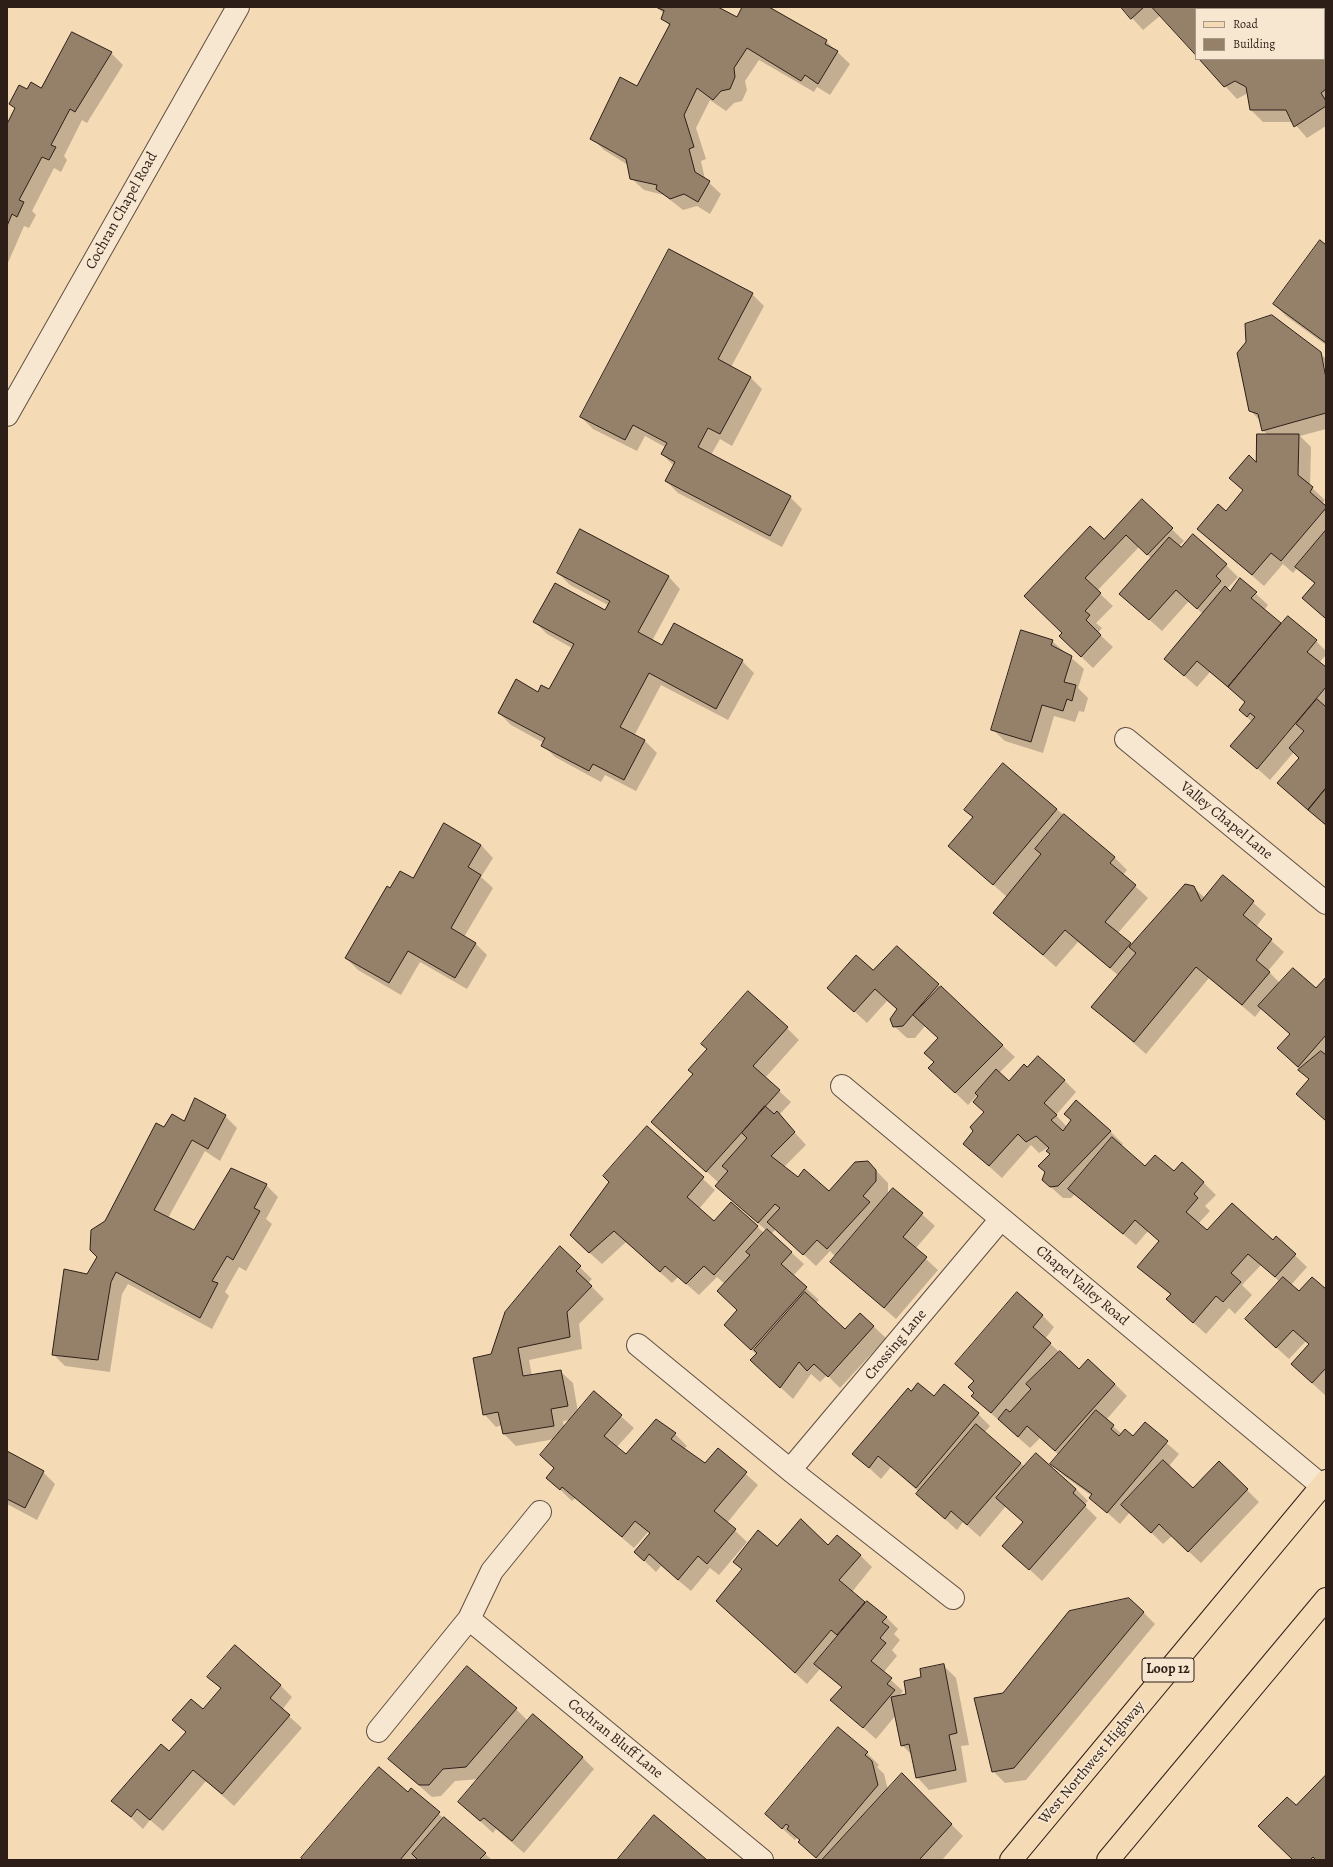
<!DOCTYPE html>
<html>
<head>
<meta charset="utf-8">
<style>
  body { margin:0 }
  #map { position:relative; width:1333px; height:1867px; overflow:hidden; background:#f5dab6; font-family:Alegreya,serif }
  canvas { display:block }
  .frame { position:absolute; inset:0; border:8px solid #2d1f18; pointer-events:none }
  .legend { position:absolute; left:1195px; top:8px; width:130px; height:52px; box-sizing:border-box; background:#f8e7d0; border:1px solid #a79786; margin:0; padding:5px 7px; list-style:none; font-size:12px; color:#2d1f18 }
  .legend li { display:flex; align-items:center; gap:8px; height:20px }
  .legend b { width:20px; border:1px solid #a79786 }
</style>
</head>
<body>
<div id="map">
<canvas width="1333" height="1867"></canvas>
<div class="frame"></div>
<ul class="legend">
<li><b style="height:5px;background:#f5dab6"></b>Road</li>
<li><b style="height:11px;background:#95806a"></b>Building</li>
</ul>
</div>
<script>
const c = document.querySelector('canvas').getContext('2d');
c.lineJoin = 'round';
function fillPath(path, color) { c.fillStyle = color; c.fill(path, 'evenodd'); }
function strokePath(path, color, width, dash) { c.strokeStyle = color; c.lineWidth = width; c.lineCap = dash ? 'butt' : 'round'; c.setLineDash(dash || []); c.stroke(path); }
function drawText(font, color, halo, rows, align = 'center') {
  c.font = font + ' Alegreya,serif'; c.lineWidth = 3.5; c.setLineDash([]); c.textBaseline = 'middle'; c.strokeStyle = halo; c.fillStyle = color; for (const [text, x, y, turn = 0] of rows) {
    c.save(); c.translate(x, y); c.rotate((+turn || 0) * Math.PI / 180); c.textAlign = isNaN(turn) ? turn : align; if (halo) c.strokeText(text, 0, 0); c.fillText(text, 0, 0); c.restore();
  }
}
fillPath(new Path2D(`
  M657,7h59l21,12 6,-12h24l59,34 24,23 -20,31 -13,-8 -3,5 -55,-32 -14,21 2,9 -5,11 -8,2 -8,8 -16,-11 -14,28 10,31 -5,2 4,18 16,15 -11,20 -13,-8 -14,4 -19,-15 -20,-5 -13,-12 -3,-13 -24,-15 -12,-12 46,-51 32,-61 -8,-7 2,-5z
  M1122,7h204v119l-19,12 -14,-16h-30l-12,-12 -3,-17 -11,6 -37,-40h124v-50h-128v45l-35,-39 -18,15z
  M72,33l39,20 12,12 -36,58 -5,-3 -18,36 3,4 -6,12 -7,-4 -22,43 4,4 -7,13 -5,-2 -17,39v-139l9,-17 -6,-5 18,-14 13,-1z
  M1326,246v99l-40,-29 -12,-12z
  M752,294l12,12 -33,61 19,10 12,12 -30,57 -12,-7 -9,16 79,42 12,12 -20,38 -104,-54 -12,-12 8,-15 -12,-12 3,-7 -20,-11 -8,15 -44,-22 -12,-12z
  M1320,353l2,2h-2l6,28v46l-26,7 11,11 -1,39 15,14 -3,4 4,3v112l-23,-21 12,-14 -18,-16 -4,5 -10,-9 -19,22 -66,-57 28,-17 17,-21 -13,-13 27,-14 11,-29 -5,-5 -3,-9 -10,-11z
  M1322,355l4,4v14z
  M1142,500l42,41 -5,5 47,19 12,12 -11,12 3,2 10,-12 28,26 -4,5 17,14 35,17 10,10v4l-7,8 7,6v157l-47,-43 21,-25 -6,-6 -24,28 -38,-34 20,-24 -12,-12 6,-7 -36,-31 -13,15 -32,-28 38,-45 -14,-13 -27,30 -29,-26 18,-47 -12,-11 -42,44 16,15 -17,17 6,5 -4,5 15,14 -20,21 -21,-20 -9,-15 -26,-25z
  M558,573l110,3 12,13 -28,52 10,5 80,15 12,12 -26,47 -67,-35 -27,51 11,5 12,12 -21,38 -31,-16 -4,7 -46,-25 -12,-12 1,-2 -33,-18 -12,-12 39,-20 12,-2 22,-43 -25,-14 -12,-12 70,-11 3,-6 -38,-20z
  M1052,641l32,28 -6,19 10,10 -4,14 -5,-1 -4,11 -21,-6 -11,37 -38,-12 -13,-12z
  M1003,764l112,94 12,12 -4,5 25,23 -30,35 14,12 61,-58 12,11 18,-22 43,38 -10,13 28,25 -16,19 12,12 36,6 10,-10v142l-29,-27 13,-14 -32,-32 12,-14 -28,-26 -7,9 -46,-39 -63,76 -53,-47 26,-31 -41,-34 -22,25 -62,-54 13,-16 -58,-51 24,-28 -8,-8z
  M481,845l12,13 -12,19 12,11 -29,49 11,6 12,12 -20,34 -47,-27 -19,33 -43,-25 -12,-12 45,-69z
  M897,947l118,110 -16,16 10,9 18,-13 37,11 12,12 -20,23 11,12 6,-7 3,-18 35,30 12,12 -2,2 24,21 29,6 8,-10 22,20 12,12 -11,11 5,5 -12,13 9,8 66,9 3,-4 31,30 -16,18 8,7 27,-1v102l-1,2 -21,-19 6,-31 -4,-4 -17,18 -31,-28 22,-49 -19,-17 -19,20 10,10 -17,19 -6,-6 -23,26 -26,-23 -9,-16 -33,-28 22,-25 -12,-11 -12,14 -61,-51 -4,4h-8l-20,-18 8,-26v-8l-12,7 -8,-8 -29,33 -38,-34 10,-13 11,-19 -6,-19 -11,12 -26,-25 -7,-18 4,-24 -14,-12 -10,12h-8l-13,-12 4,-16 -11,-9 -20,22 -38,-35 45,-16z
  M787,1028l12,12 -34,38 26,24 -12,13 27,30 -22,22 14,11 31,15 39,-31 20,21v13l6,-7 41,37 -20,23 23,21 -42,49 -65,-57 5,-5 -6,-6 -14,15 -40,-37 -5,5 33,30 -11,12 26,24 -3,3 29,27 15,-16 26,24 -46,50 -13,-13 -7,7 -9,-8 -18,25 -29,-27 -7,-17 -20,-18 1,-26 -13,-27 -8,-7 -18,18 -21,-18 -6,6 -46,-41 -24,22 -19,-17 27,-65 37,-54 68,62 -16,19 15,13 17,-19 33,30 3,-2 -38,-33 -10,-15 -67,-61z
  M225,1116l12,12 -17,33 -15,-10 -37,67 27,13 71,-46 12,12 -12,22 6,5 -26,47 -7,-4 -14,25 4,4 -17,33 -84,-45 -6,10 -12,78 -45,-6 -12,-12 35,-79 10,-18 8,-35 59,-93 19,-7z
  M560,1248l32,31 -4,4 16,16 -25,25 3,25 -53,11 3,16 28,-5 13,12 5,29 17,-19 39,35 -18,20 10,7 49,-21 12,12 -3,3 21,15 13,-15 40,36 -31,38 20,19 -28,33 -9,-7 -19,23 -30,-25 -5,6 -21,-20 16,-18 -3,-2 -14,16 -59,-50 -3,3 -24,-23 7,-9 -14,-14 14,-16 -39,7 -12,-12 -2,-9 -6,2 -12,-13 7,-59zM572,1420l-8,8 -1,-7z
  M1042,1315l12,12 -9,12 34,31 36,14 12,12 -21,24 16,14 11,3 12,-13 34,30 -10,12 24,23 54,1 12,12 -58,61 -29,-27 -9,8 -33,-32 -10,12 -29,-26 1,-2 -28,-20 -12,-12 7,-9 -19,-17 -10,10 -45,-40 -10,-15v-12l-19,-17z
  M912,1392l22,6 44,16 12,12 -6,7 41,34 51,22 12,12 -4,4 13,13 -55,63 -38,-35 20,-23 -18,-17 -26,31 -17,-15 -6,8 -40,-36 2,-2 -28,-25 -10,12 -27,-25z
  M7,1452l36,20 12,12 -18,36 -30,-16z
  M828,1546l32,9 12,12 -20,25 14,12 20,13 12,12 -4,5 6,6 -8,10 5,6 -14,17 20,18 -4,5 8,-1 15,-17 22,-12 12,12 13,67 -8,1 6,36 -38,8 -12,-13 -4,-21 -11,-11 -6,-30 -20,24 -44,-39 10,-12 -22,-19 -13,15 -78,-71 14,-43 -9,-8 43,-14z
  M1143,1612l12,12 -129,156 -21,3 -12,-12 10,-77z
  M209,1677l71,8 12,12 -10,13 20,18 -68,78 -28,-25 -43,50 -13,-11 -7,9 -30,-28 56,-48 18,-20 -13,-13 29,-9 18,-22z
  M516,1709l12,12 54,36 12,12 -70,84 -28,-24 -3,4 -34,-31 20,-23 -24,2 -14,15 -9,1 -43,-38z
  M867,1753l12,12 -2,2 7,7 4,16 14,-15 61,61 -21,24h-124l-19,-18 1,-1 -3,-3 -2,2 -29,-26z
  M1326,1776v84h-32l3,-53z
  M411,1790l81,70h-188l104,-67z`), '#0003');
const building = new Path2D(`
  M656,7h62l19,10 5,-10h27l58,33 -2,4 13,7 -20,33 -13,-9 -4,6 -54,-33 -13,20 1,9 -5,12 -9,2 -8,9 -16,-12 -13,27 10,32 -5,2 6,23 15,9 -12,21 -14,-8 -14,5 -14,-10 1,-4 -27,-6 -4,-20 -36,-20 30,-62 17,9 33,-62 -9,-5 3,-8z
  M1121,7h23l-13,12z
  M1152,7h174v2l-2,1v-1h-128v46z
  M1324,23l2,2v64l-5,4 5,8v5l-32,21 -8,-17h-36l-4,-23 -11,-6 -11,6 -25,-28h125z
  M72,32l40,20 -37,60 -5,-3 -19,36 5,2 -7,13 -7,-3 -23,43 5,2 -7,15 -5,-3 -5,12v-102l8,-16 -6,-4 10,-19 8,4 4,-7 10,6z
  M1320,240l6,5v98l-53,-39z
  M669,249l84,44 -35,66 33,18 -31,57 -12,-6 -10,19 93,49 -21,40 -105,-55 10,-19 -14,-8 6,-11 -34,-18 -8,15 -45,-23z
  M1272,315l49,37 5,26v35l-64,18 -4,-17 -9,-3 -12,-58 9,-11 -1,-18z
  M1257,434h42l-1,41 15,12 -3,5 16,14v2l-45,53 -10,-8 -19,22 -55,-46 21,-25 8,7 17,-21 -14,-12 20,-23 7,7z
  M1142,499l31,29 -26,27 -21,-20 -41,43 16,15 -16,18 5,4 -4,5 15,15 -20,22 -22,-21 3,-3 -38,-37 66,-70 14,13z
  M580,529l89,47 -31,56 24,13 12,-22 69,37 -27,49 -67,-36 -29,54 25,13 -21,40 -31,-16 -4,7 -48,-25 4,-8 -47,-25 18,-34 22,13 3,-7 8,4 25,-45 -41,-22 22,-39 50,27 5,-9 -53,-28z
  M1326,530v87l-1,1 -23,-20 13,-15 -20,-16z
  M1193,534l34,30 -11,12 5,5 -24,28 -21,-19 -27,30 -30,-26 50,-57 12,10z
  M1240,578l17,14 -6,6 30,25 -53,64 -31,-26 -13,15 -20,-17 61,-73 5,5z
  M1288,616l29,24 -10,12 19,15v20l-69,82 -27,-23 25,-29 -5,-4 -3,4 -8,-7 6,-8 -17,-15z
  M1021,630l32,10 -2,5 21,11 -8,26 12,3 -4,16 -5,-2 -4,12 -21,-6 -11,37 -40,-12z
  M1317,699l9,8v81l-18,22 -31,-27 22,-25 -10,-10 15,-17 -8,-7z
  M1003,763l54,46 -64,76 -45,-39 25,-29 -9,-7z
  M1326,788v37l-18,-15z
  M1064,814l51,43 -5,6 26,22 -31,37 26,21 -21,25 -45,-38 -22,25 -50,-42 48,-59 -6,-5z
  M444,823l37,22 -13,22 13,8 -30,53 25,15 -21,35 -47,-27 -19,32 -44,-25 42,-72 3,2 10,-17 13,7z
  M1223,875l31,26 -11,14 29,24 -16,21 14,12 -28,33 -46,-38 -62,75 -43,-35 45,-54 -7,-6 56,-63 9,2 7,15z
  M897,946l42,38 -36,42 -10,1 -3,-8 7,-10 -22,-20 -21,23 -27,-24 29,-33 17,15z
  M1293,968l23,20 10,-11v58l-28,32 -21,-19 13,-14 -32,-28z
  M941,986l62,59 -48,48 -27,-25 6,-6 -10,-9 14,-15 -25,-23z
  M748,991l40,36 -35,39 27,24 -74,82 -55,-50 42,-48 -5,-4 19,-21 -6,-5z
  M1321,1051l5,4v66l-30,-27 13,-15 -11,-9z
  M1038,1056l27,24 -21,23 13,12 -6,5 12,11 8,-11 -7,-6 12,-14 35,31 -53,55 -8,1 -8,-7 3,-8 -7,-6 12,-12 -4,-3 3,-3 -13,-12 -10,6 -8,-8 -29,32 -26,-22 10,-13 -3,-4 14,-15 -11,-10 5,-6 -3,-3 21,-24 13,12 15,-17 3,3z
  M195,1098l31,17 -18,34 -16,-9 -38,70 40,20 37,-62 36,16 -13,24 6,3 -27,49 -6,-4 -15,25 6,2 -18,35 -84,-46 -5,10 -13,78 -46,-5 12,-86 23,5 10,-17 -7,-7 1,-20 14,-9 51,-98 8,4 8,-13 12,7z
  M765,1106l9,8 3,-3 18,21 -24,24 27,21 6,-8 25,22 26,-29 13,-1 8,9v11l-13,15 7,6 -43,47 -10,-9 -14,15 -36,-33 13,-14 -5,-4 -17,19 -43,-37 13,-15 -6,-5 25,-28 -5,-5z
  M647,1126l57,51 -17,20 27,24 17,-19 27,24 -44,49 -10,-9 -18,18 -21,-18 -5,6 -46,-41 -25,22 -19,-18 39,-53 -6,-6z
  M1112,1137l33,29 10,-11 19,16 8,-9 22,20 -10,12 4,4 -12,14 21,18 25,-27 41,37 3,-4 20,18 -21,23 -27,-23 -17,19 10,9 -18,20 -7,-6 -23,27 -27,-24 5,-5 -34,-27 22,-26 -24,-21 -12,14 -55,-45z
  M893,1188l30,25 -20,24 24,20 -43,51 -54,-46z
  M767,1229l25,23 -11,12 26,23 -56,63 -27,-25 13,-15 -20,-19 33,-36 -4,-3z
  M560,1246l21,20 -5,5 16,15 -25,26 3,25 -52,11 5,28 38,-6 7,36 -17,3 3,17 -51,8 -5,-22 -15,3 -10,-57 18,-4 14,-42z
  M1283,1277l16,14 13,-14 14,12v79l-14,15 -21,-19 18,-20 -16,-14 -17,18 -31,-29z
  M805,1292l40,37 15,-16 14,13 -46,51 -14,-13 -7,7 -8,-9 -19,26 -30,-28 7,-7 -3,-3z
  M1017,1292l26,23 -10,12 18,16 -60,70 -20,-17 3,-3 -6,-6 6,-6 -19,-17z
  M1060,1351l19,18 9,-10 27,25 -60,67 -28,-25 -9,11 -20,-18 8,-10 4,3 21,-23 -5,-5z
  M918,1383l16,13 10,-12 35,29 -63,75 -38,-32 -9,12 -17,-14 56,-66 3,3z
  M594,1391l28,24 -18,21 22,18 30,-35 20,14 -5,6 34,24 13,-15 29,24 -33,39 22,18 -29,35 -9,-8 -20,24 -29,-26 -5,7 -10,-9 16,-19 -15,-12 -13,16 -60,-50 -2,3 -14,-12 8,-10 -14,-13z
  M1096,1410l18,15 -3,4 8,7 6,-7 8,7 12,-14 23,19 -61,72 -18,-15 3,-4 -42,-30z
  M976,1424l45,39 -54,62 -16,-14 -6,8 -29,-25z
  M7,1451l37,20 -19,37 -18,-9z
  M1036,1453l40,36 -3,4 13,12 -57,65 -27,-24 21,-24 -27,-24z
  M1163,1460l30,28 26,-27 29,28 -60,63 -29,-28 -8,9 -30,-28z
  M801,1519l27,26 9,-10 24,20 -22,25 26,22 -28,33 -6,-5 -36,43 -79,-72 26,-32 -9,-7 25,-32 19,16z
  M1129,1598l15,14 -130,156 -22,4 -18,-74 29,-5 66,-82z
  M867,1601l20,16 -5,5 7,5 -9,11 6,5 -15,18 21,17 -5,6 8,6 -32,38 -33,-28 12,-13 -28,-23z
  M235,1645l46,40 -11,13 20,17 -68,79 -29,-24 -43,50 -13,-11 -6,8 -20,-16 50,-57 8,7 17,-19 -14,-12 19,-21 12,10 18,-21 -14,-11z
  M944,1664l13,69 -8,2 7,35 -40,8 -7,-34 -8,2 -10,-49 15,-3 -2,-13 17,-4 -1,-8z
  M467,1666l50,42 -51,59 -23,2 -14,16h-10l-31,-26z
  M533,1714l50,43 -71,84 -28,-23 -4,3 -22,-19z
  M838,1727l30,25 -3,3 7,6 6,24 -62,73 -18,-16 2,-2 -13,-11 2,-3 -3,-2 -4,5 -17,-15z
  M379,1767l29,25 3,-4 29,24 -40,48h-97l-2,-2z
  M902,1773l50,51 -33,36h-94l-2,-1z
  M1326,1775v85h-10l-3,-3 -3,3h-17l-35,-34 29,-29 9,8z
  M654,1815l53,45h-90z
  M444,1817l42,36 -7,7h-61l-6,-6z`);
fillPath(building, '#95806a');
strokePath(building, '#2d1f18', 1);
const minor = new Path2D(`
  M7,415l231,-408
  M1126,739l200,164
  M842,1086l480,400
  M638,1345l152,125 163,128
  M790,1470l211,-251
  M540,1512l-48,59 -23,48 293,241
  M378,1731l91,-112`);
const primary = new Path2D(`
  M1011,1860l315,-379
  M1108,1860l218,-261`);
strokePath(minor, '#5f4e40', 24);
strokePath(primary, '#2d1f18', 24);
strokePath(minor, '#f8e7d0', 22);
strokePath(primary, '#f5dab6', 22);
for (const [x, y, w] of [
  [1168,1670,52]
]) { const box = new Path2D(); box.roundRect(x - w / 2, y - 12, w, 24, 3); c.fillStyle = '#f8e7d0'; c.fill(box); strokePath(box, '#2d1f18', 1); }
drawText('bold 14px', '#2d1f18', null, [
  ["Loop 12",1168,1670]
]);
drawText('15px', '#2d1f18', '#f8e7d0', [
  ["Cochran Chapel Road",122,211,-61],
  ["Valley Chapel Lane",1226,821,39],
  ["Chapel Valley Road",1082,1286,40],
  ["Crossing Lane",896,1345,-50],
  ["Cochran Bluff Lane",615,1739,39],
  ["West Northwest Highway",1092,1763,-50]
]);
</script>
</body>
</html>
